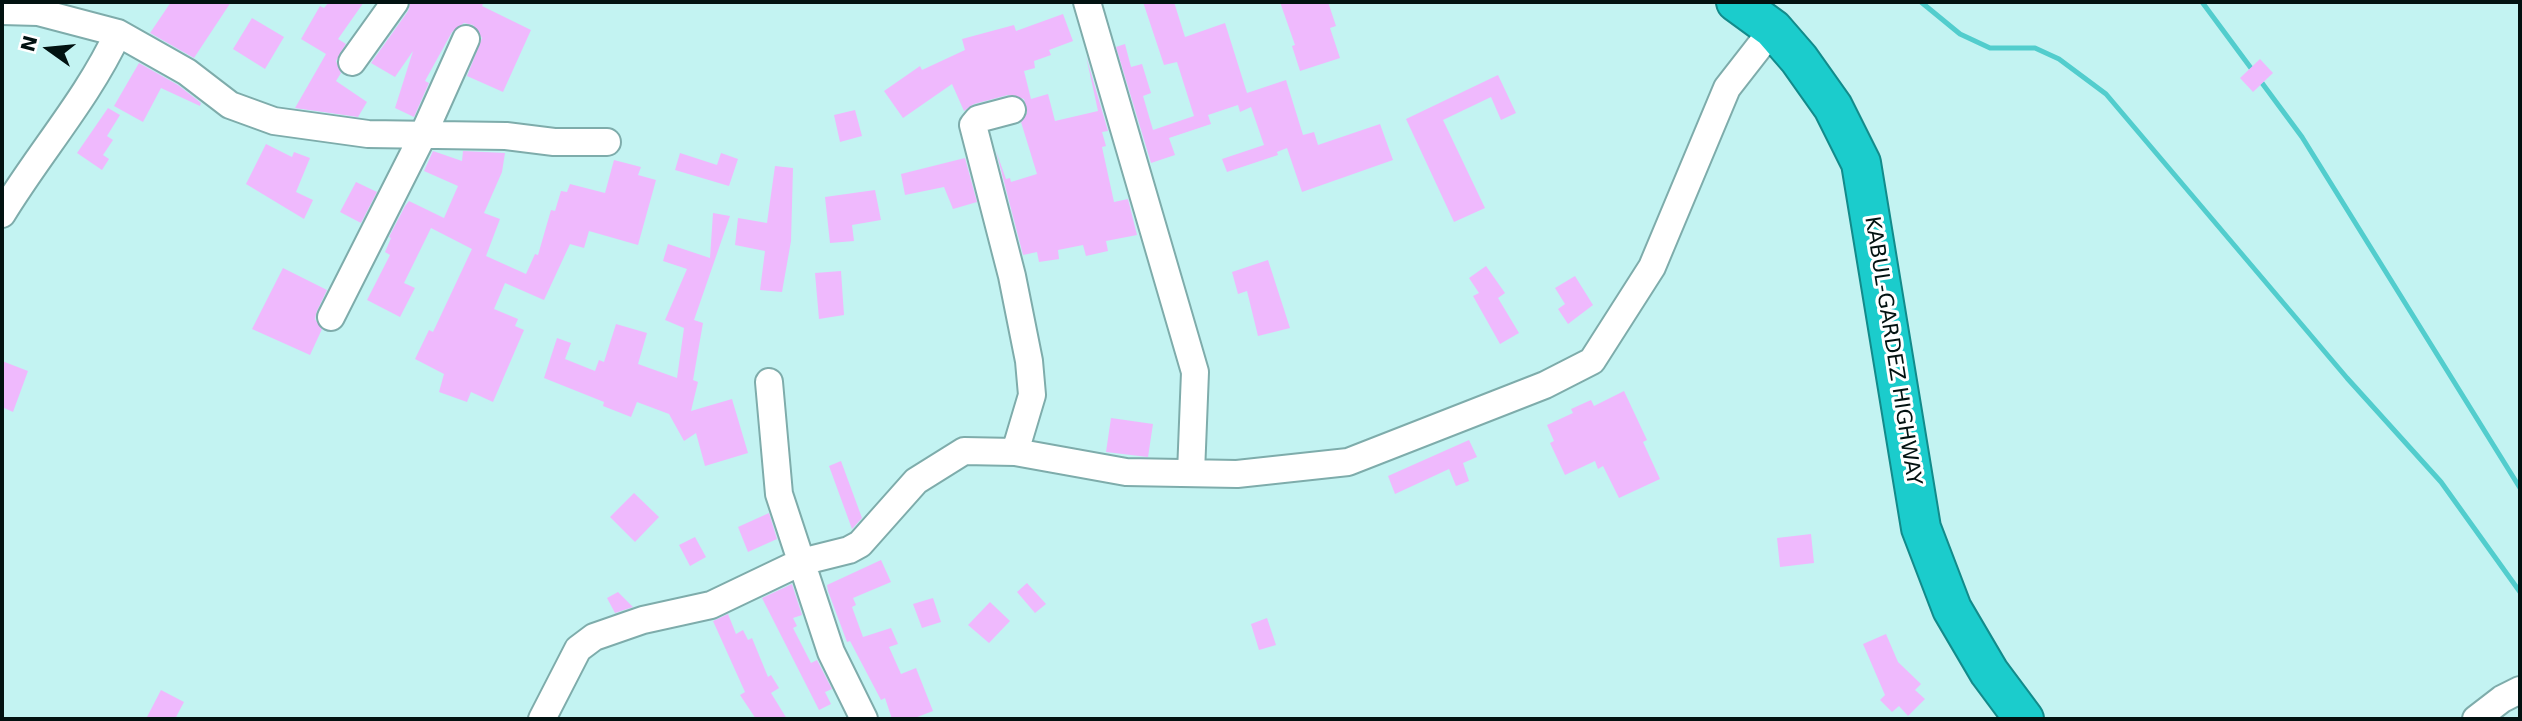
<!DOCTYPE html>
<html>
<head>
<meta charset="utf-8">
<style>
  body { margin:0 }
  #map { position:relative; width:2522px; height:721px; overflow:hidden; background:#c3f3f2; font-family:"DejaVu Sans",sans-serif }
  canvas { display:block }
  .frame { position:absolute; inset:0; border:4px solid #021211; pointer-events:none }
  .north { position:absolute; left:14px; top:14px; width:70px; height:70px; -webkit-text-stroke:5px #fff; paint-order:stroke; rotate:285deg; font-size:19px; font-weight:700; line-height:28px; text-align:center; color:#021211 }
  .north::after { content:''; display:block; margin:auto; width:24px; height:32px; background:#021211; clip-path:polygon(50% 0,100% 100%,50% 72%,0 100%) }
</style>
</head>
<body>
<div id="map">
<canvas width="2522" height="721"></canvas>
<div class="frame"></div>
<div class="north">N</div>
</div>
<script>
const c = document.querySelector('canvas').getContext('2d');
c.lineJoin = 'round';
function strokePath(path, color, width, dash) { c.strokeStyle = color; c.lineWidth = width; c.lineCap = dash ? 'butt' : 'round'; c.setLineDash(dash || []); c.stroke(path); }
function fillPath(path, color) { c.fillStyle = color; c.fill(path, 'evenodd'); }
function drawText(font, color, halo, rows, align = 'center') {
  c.font = font + ' "DejaVu Sans",sans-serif'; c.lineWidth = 6; c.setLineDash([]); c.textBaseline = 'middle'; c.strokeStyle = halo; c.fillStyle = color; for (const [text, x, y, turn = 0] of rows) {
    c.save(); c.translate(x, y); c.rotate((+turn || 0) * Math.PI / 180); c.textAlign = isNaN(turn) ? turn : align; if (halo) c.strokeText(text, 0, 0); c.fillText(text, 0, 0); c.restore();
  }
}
strokePath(new Path2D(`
  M1921,2l39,32 30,14h45l24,11 47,35 241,284 94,104 79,110
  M2202,2l100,135 218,351`), '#52cdcd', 5);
fillPath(new Path2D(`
  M171,2h60l-37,56 -44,-25z
  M329,2h35l-26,37 8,5 -10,17 5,12 -5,8 31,21 -9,15 -63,-9 31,-54 -25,-15 19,-33 4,2z
  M410,2h74l-2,4 49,24 -28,62 -36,-16 15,-38 -9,-13 -9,-2 -12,9 -27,49 4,2 -15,34 -19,-9 18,-57 -18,26 -24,-14 37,-52z
  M1143,2h31l11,35 40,-14 22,70 39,-13 17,55 11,-3 4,13 62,-21 13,36 -91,32 -15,-44 -10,4 1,3 -51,17 -5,-13 42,-14 -13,-38 -11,5 -2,-7 -30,10 3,9 -42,14 6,17 -24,8 -35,-116 9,-3 6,23 11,-3 9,29 -8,3 10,34 41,-14 -17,-54 -13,3z
  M1280,2h48l8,24 -6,2 10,30 -40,13 -8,-25 3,-1z
  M1063,14l10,27 -24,9 2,5 -17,6 1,7 -11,3 7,28 17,-5 7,27 43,-10 -12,-55 22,75 -6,1 4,14 -4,1 12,55 14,-3 9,36 -31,6 2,10 -22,5 -3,-11 -25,5 1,9 -20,3 -2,-10 -14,3 -27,-104 10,28 4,-1 1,4 26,-8 -16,-52 6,-9 -3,-14 -16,-4 -34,9 -10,7 -12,-27 -49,34 -19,-27 36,-25 2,4 43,-20 -3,-11 52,-14 2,6z
  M252,18l32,19 -19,32 -32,-20z
  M2260,59l13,14 -20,19 -13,-14z
  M139,63l39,22 23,18 -1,3 -39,-18 -18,34 -29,-16z
  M1498,75l18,38 -15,7 -10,-23 -48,23 42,88 -31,14 -48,-103z
  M108,108l12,7 -13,21 6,4 -10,15 6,4 -7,11 -25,-17z
  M855,110l7,26 -22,6 -6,-27z
  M266,144l26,13 2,-5 16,6 -14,34 17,8 -9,19 -58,-35z
  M433,151l29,10 1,-10 42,2 -3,19 -18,41 16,6 -14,37 40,18 9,-20 3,1 13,-45 4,1 6,-20 6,1 3,-8 35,9 9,-33 27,7 -3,8 18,5 -18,65 -49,-14 -5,17 -14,-4 -26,56 -39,-17 -11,26 24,10 -3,7 9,4 -31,72 -22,-10 -4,10 -28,-10 5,-18 -29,-15 14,-29 4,2 39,-83 -41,-21 -27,55 11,5 -15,29 -33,-17 23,-45 -5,-3 6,-14 -2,-1 16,-31 4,-5 35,17 14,-32 -34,-15z
  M680,153l37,12 4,-12 17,6 -9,27 -54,-16z
  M965,158l12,44 -24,7 -9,-22 -39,8 -4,-21z
  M775,166l18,2 -2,73 -9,51 -22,-2 5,-39 -30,-6 3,-27 29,5z
  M356,182l21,10 -16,31 -21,-11z
  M875,190l6,30 -29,5 2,16 -24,2 -5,-46z
  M713,213l17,3 -36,104 9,3 -10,57 5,2 -7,29 41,-12 16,54 -43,13 -9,-33 -12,8 -15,-27 -32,-12 -6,15 -28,-11 1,-4 -60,-24 13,-40 14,5 -6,16 30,12 4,-11 5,2 12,-38 31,9 -9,31 39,14 7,-50 -19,-8 22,-51 -24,-8 5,-17 42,14z
  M1268,260l22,68 -32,8 -11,-45 -9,3 -6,-22z
  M1486,266l19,27 -7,5 21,35 -19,11 -27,-48 6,-3 -10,-15z
  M283,268l44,22 -10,21 -2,8 7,10 -12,26 -58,-26z
  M841,271l3,44 -25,4 -4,-46z
  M1575,276l18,29 -25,19 -10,-15 7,-5 -10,-16z
  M2,361l26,10 -15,41 -11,-5z
  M1624,391l23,49 -4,2 17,37 -41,19 -16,-32 -5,3 -3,-8 -30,14 -15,-32 4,-2 -7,-16 26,-12 -2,-4 20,-9 3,6z
  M1111,418l42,6 -5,33 -42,-5z
  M1469,440l8,17 -14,6 6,18 -13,5 -7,-17 -54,25 -7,-18z
  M841,461l21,57 -10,11 -23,-63z
  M634,493l25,24 -24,25 -25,-25z
  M769,513l8,26 -29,13 -10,-25z
  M1811,534l3,29 -34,4 -3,-29z
  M695,537l11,20 -16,9 -11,-21z
  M881,560l10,22 -38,16 3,7 -4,2 11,30 28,-9 7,16 -9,3 12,27 15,-6 17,43 -21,8h-20l-7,-21 -4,2 -31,-59 -3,1 -19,-51 -1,-6z
  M1027,583l19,21 -11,9 -18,-21z
  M792,584l10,31 -9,3 4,8 -4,2 18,35 6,-3 15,29 -7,3 6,12 -12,6 -57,-112z
  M618,592l15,15 -18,6 -8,-15z
  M933,598l8,24 -19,6 -9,-24z
  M990,602l20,19 -21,22 -21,-18z
  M728,614l8,20 7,-4 5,10 4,-2 16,39 3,-2 8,13 -8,5 16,26h-31l-16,-24 5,-3 -32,-71z
  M1267,618l9,27 -17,5 -8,-26z
  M1886,634l12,28 23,22 -6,6 10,9 -17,17 -9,-10 -7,6 -12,-12 5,-5 -22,-51z
  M161,690l23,12 -9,17h-29z`), '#efb9fd');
const minor = new Path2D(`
  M1087,2l108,370 -4,101
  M2,11l36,1 80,21 69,39 43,33 44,16 94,13 138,2 48,6h53
  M352,62l43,-60
  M1012,110l-34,9 -5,6 39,151 17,85 3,34 -17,57
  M2,214c37,-61 86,-116 116,-181
  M331,317l92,-182 43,-96
  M769,382l10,112 52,158 33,67
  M542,719l36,-70 16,-12 49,-17 68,-15 90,-43 48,-12 11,-6 56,-63 48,-30 51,1 111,20 111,2 111,-12 197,-77 47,-24 60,-94 75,-179 46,-59
  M2476,719l26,-20 18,-9`);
const highway = new Path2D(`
  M1736,2l37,27 26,30 34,48 28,56 60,365 31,81 37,63 35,47`);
strokePath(minor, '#7eacab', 30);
strokePath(highway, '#128b8b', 42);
strokePath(minor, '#fff', 26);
strokePath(highway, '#1bcccc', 38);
drawText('21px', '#021211', '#fff', [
  ["KABUL-GARDEZ HIGHWAY",1892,351,81]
]);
</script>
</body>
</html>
